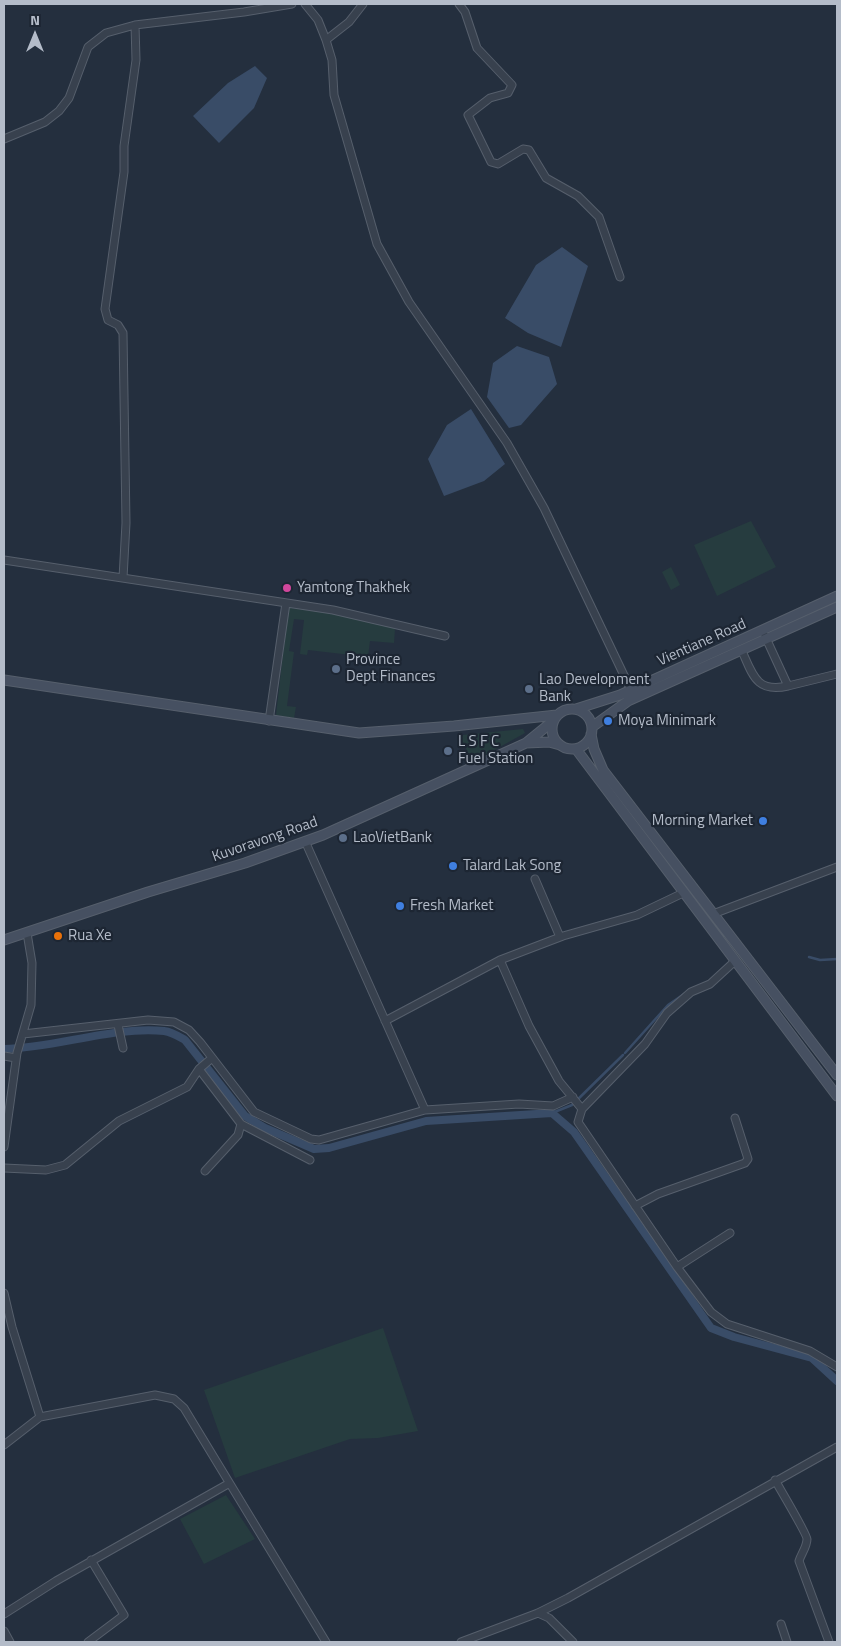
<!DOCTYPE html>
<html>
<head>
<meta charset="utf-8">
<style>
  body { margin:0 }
  #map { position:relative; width:841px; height:1646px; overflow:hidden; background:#242f3e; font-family:"Titillium Web",sans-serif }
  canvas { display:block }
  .frame { position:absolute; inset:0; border:5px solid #b4bcc9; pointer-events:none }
  .north { position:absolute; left:10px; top:10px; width:50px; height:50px; -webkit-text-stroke:4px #1d2633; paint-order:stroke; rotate:0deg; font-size:14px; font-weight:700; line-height:20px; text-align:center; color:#b4bcc9 }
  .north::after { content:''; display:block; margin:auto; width:18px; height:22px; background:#b4bcc9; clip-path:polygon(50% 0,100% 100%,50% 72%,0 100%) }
</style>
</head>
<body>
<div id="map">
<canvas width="841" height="1646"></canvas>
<div class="frame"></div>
<div class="north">N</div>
</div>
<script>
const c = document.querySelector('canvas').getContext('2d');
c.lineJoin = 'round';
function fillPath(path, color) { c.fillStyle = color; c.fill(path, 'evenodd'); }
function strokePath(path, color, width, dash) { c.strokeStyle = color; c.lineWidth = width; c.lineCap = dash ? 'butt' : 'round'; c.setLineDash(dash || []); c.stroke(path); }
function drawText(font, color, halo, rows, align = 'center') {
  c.font = font + ' "Titillium Web",sans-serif'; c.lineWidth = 4.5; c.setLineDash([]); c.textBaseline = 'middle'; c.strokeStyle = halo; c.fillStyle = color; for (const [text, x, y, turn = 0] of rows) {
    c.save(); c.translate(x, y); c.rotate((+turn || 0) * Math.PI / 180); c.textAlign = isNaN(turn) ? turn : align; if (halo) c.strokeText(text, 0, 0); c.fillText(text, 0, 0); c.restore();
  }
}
fillPath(new Path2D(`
  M751,521l25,46 -59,29 -23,-51z
  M671,567l9,18 -9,5 -9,-18z
  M290,608l43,5 62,15 -1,15 -24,-2 -2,16 -60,-7 -1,5 -7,-1 4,-34 -10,-1 -5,32 5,1 -7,54 9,1 -2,11 -18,-3 12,-105z
  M523,729l2,4 -47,26 -7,-1 -10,-19 2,-4z
  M383,1328l35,103 -40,7 -28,1 -115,39 -31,-88z
  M226,1495l29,44 -51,25 -24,-45z`), '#263c3f');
fillPath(new Path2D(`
  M255,66l12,12 -13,30 -35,35 -26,-27 35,-33z
  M562,247l26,19 -27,81 -33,-14 -23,-15 31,-53z
  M517,346l32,11 8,27 -36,41 -12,3 -22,-31 6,-34z
  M471,409l34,55 -21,17 -40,15 -16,-37 19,-34z`), '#394c67');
strokePath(new Path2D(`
  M809,957l11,3 17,-1
  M625,1053l43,-48 22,-15
  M552,1113l20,-8 51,-50`), '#394c67', 2.5);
strokePath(new Path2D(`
  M4,1049c52,-1 109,-23 160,-18 8,1 14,5 21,9l60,76 20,12 49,21 15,-1 97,-27 126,-8 22,19 137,196 23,9 78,21 25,23`), '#394c67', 8);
const street = new Path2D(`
  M305,4l13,16 8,20 6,20 2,35 43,149 32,58 98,141 37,65 87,182
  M459,4l6,8 12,36 35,37 -4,8 -18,5 -22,17 23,47 7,2 25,-15 6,1 17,28 32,18 21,21 21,60
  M326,40l23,-18 14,-18
  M4,139l41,-17 14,-11 10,-13 19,-51 18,-14 29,-8 109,-13 48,-8
  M4,560l329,50 112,26
  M123,578l3,-55 -3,-190 -5,-8 -10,-5 -3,-11 19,-137v-26l12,-86 -1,-35
  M765,636l23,50 49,-12
  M742,651c11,25 15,42 46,35
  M269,721l17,-118
  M305,841l120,269
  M535,879l25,58
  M713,914l124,-47
  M500,960l29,66 30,55 23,28
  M735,961l-25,23 -19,8 -24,21 -22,31 -63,65 -4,13 99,145 34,45 16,12 83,27 27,16
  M385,1021l115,-61 63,-24 74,-21 46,-22
  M118,1025l5,23
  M23,1034l125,-14 26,2 15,8 11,12 54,70 57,27 8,1 106,-30 94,-6 34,2 20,-9
  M4,1056l12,2
  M199,1069l42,55 69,36
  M4,1147l13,-94 14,-48 1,-42 -5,-30
  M4,1168l42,2 19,-5 54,-44 68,-34 12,-18 13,-11
  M205,1171l33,-36 3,-11
  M635,1206l23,-12 87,-31 3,-4 -13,-41
  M677,1267l53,-34
  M4,1293l8,34 28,90
  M4,1445l36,-28 115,-22 19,4 10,9 142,234
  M775,1480c5,9 32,54 32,59 0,8 -6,15 -8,22l30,81
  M538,1613l11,5 24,24
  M4,1614l52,-33 172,-97
  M781,1624l6,18
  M4,1631l6,11
  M88,1642l36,-27 -33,-55
  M461,1642l77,-29 30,-15 269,-151`);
const secondary = new Path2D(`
  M4,680l355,53 95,-7 103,-11
  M552 729a20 20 0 1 1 40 0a20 20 0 1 1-40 0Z
  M576,709l44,-14 217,-99
  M592,727l36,-26 209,-94
  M591,734l3,15 9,21 234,305
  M526,743l23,-1 11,3
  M576,749l261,347
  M4,940l144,-48 97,-29 78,-28 203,-92 27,-22`);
strokePath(street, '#565f6c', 9);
strokePath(secondary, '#565f6c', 11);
strokePath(street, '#38414e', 7);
strokePath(secondary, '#465061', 9);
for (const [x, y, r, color] of [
  [287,588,5,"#d1479c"],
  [336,669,5,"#5c6f8a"],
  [529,689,5,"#5c6f8a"],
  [608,721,5,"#3f7fe0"],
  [448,751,5,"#5c6f8a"],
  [763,821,5,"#3f7fe0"],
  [343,838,5,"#5c6f8a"],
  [453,866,5,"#3f7fe0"],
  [400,906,5,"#3f7fe0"],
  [58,936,5,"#e8710a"]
]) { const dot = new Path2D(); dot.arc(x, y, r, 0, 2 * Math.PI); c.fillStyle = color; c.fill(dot); strokePath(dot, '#1d2633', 2); }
drawText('15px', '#b4bcc9', '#1d2633', [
  ["Yamtong Thakhek",297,588],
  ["Province",346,660],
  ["Dept Finances",346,677],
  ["Lao Development",539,680],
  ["Bank",539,697],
  ["Moya Minimark",618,721],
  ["L S F C",458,742],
  ["Fuel Station",458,759],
  ["Morning Market",753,821,"right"],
  ["LaoVietBank",353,838],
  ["Talard Lak Song",463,866],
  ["Fresh Market",410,906],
  ["Rua Xe",68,936]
], 'left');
drawText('15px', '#b4bcc9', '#1d2633', [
  ["Vientiane Road",702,643,-24],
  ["Kuvoravong Road",265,840,-19]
]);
</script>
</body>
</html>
